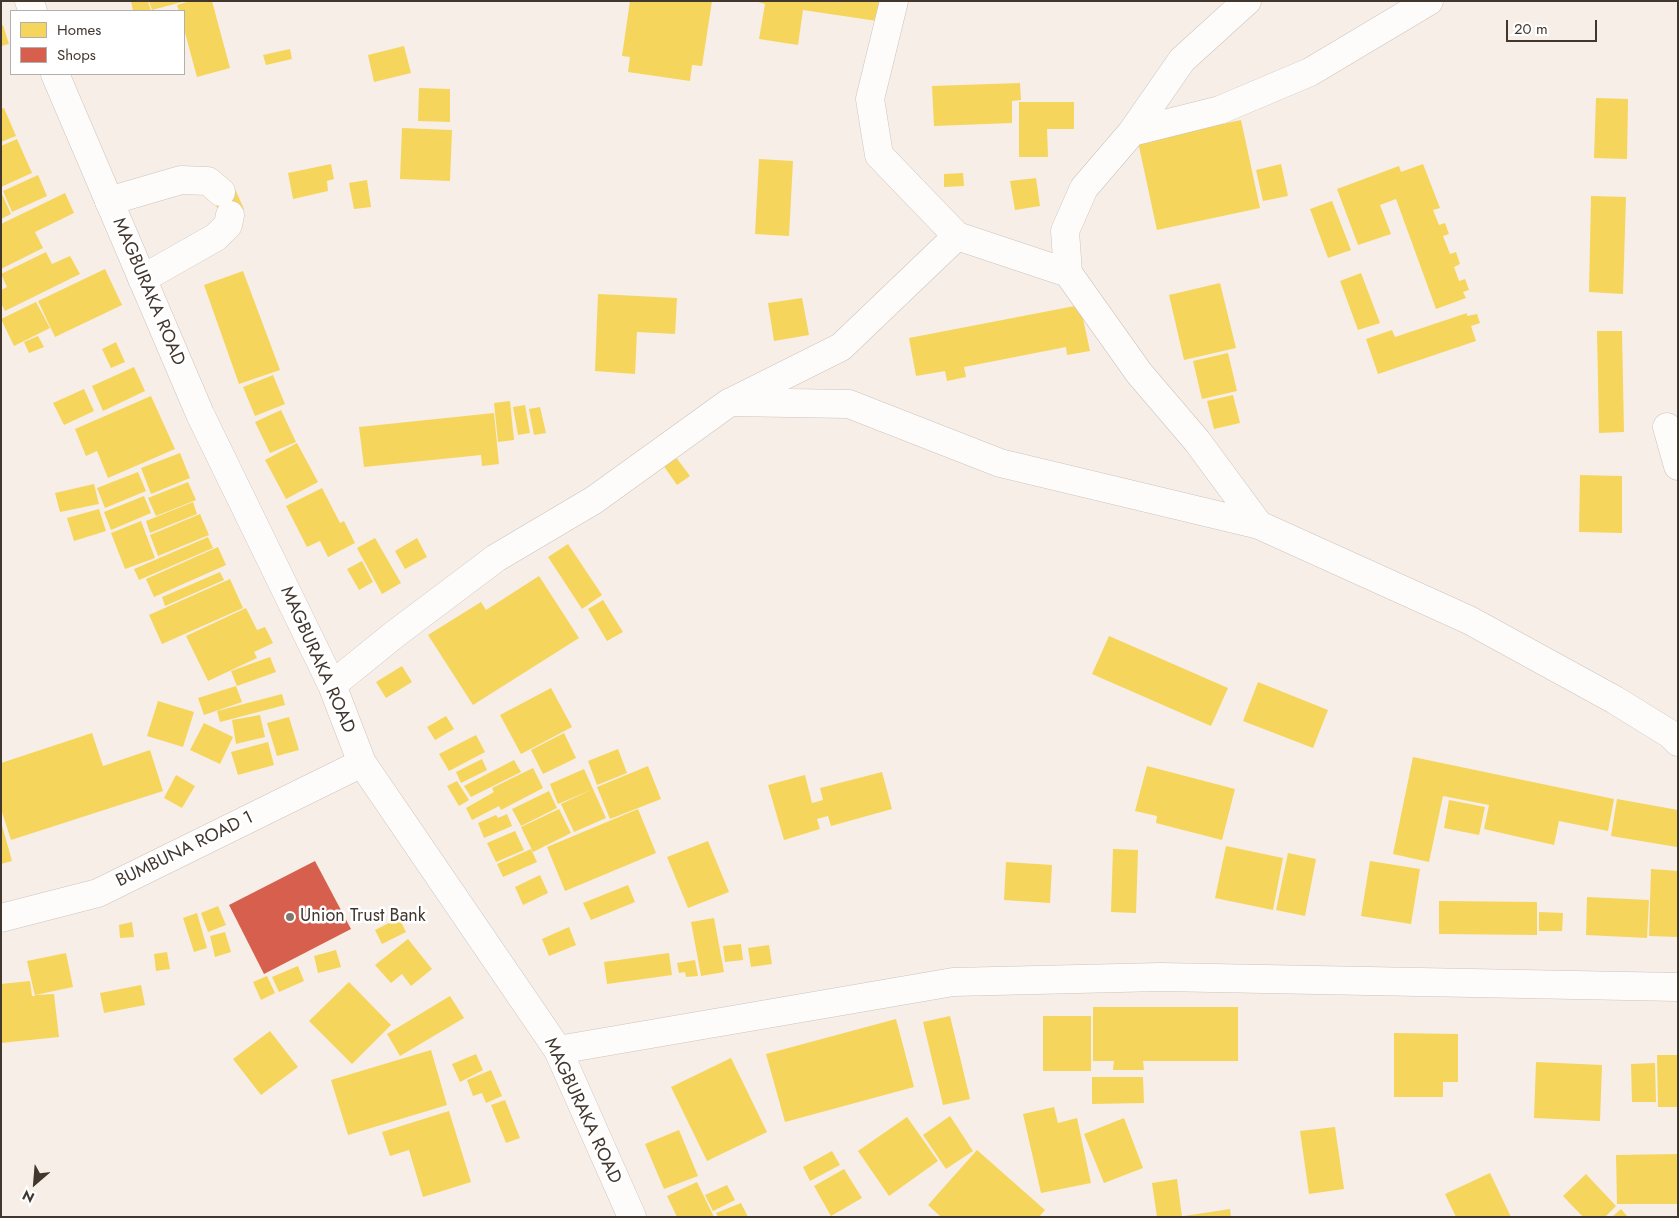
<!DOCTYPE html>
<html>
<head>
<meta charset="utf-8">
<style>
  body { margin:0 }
  #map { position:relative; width:1679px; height:1218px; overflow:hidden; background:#f7eee7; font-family:Jost,sans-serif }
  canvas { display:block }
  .frame { position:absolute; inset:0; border:2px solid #42372f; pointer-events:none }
  .legend { position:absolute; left:10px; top:10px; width:175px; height:65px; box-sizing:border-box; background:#fff; border:1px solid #b3afac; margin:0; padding:6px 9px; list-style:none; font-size:15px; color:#42372f }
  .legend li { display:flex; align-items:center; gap:10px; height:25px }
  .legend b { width:25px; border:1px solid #b3afac }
  .north { position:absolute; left:10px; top:1158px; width:50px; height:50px; -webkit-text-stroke:4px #fff; paint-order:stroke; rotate:207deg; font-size:14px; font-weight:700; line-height:20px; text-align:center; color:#42372f }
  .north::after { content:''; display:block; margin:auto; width:18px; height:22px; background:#42372f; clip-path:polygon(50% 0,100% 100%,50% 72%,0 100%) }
  .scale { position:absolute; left:1506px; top:20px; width:91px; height:22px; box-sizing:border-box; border:2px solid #42372f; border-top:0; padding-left:6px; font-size:15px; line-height:18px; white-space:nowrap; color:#42372f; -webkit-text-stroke:4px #fff; paint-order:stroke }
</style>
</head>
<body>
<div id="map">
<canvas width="1679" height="1218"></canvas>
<div class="frame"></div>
<ul class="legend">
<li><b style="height:14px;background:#f6d55c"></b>Homes</li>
<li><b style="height:14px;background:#d6604d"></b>Shops</li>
</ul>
<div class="north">N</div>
<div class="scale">20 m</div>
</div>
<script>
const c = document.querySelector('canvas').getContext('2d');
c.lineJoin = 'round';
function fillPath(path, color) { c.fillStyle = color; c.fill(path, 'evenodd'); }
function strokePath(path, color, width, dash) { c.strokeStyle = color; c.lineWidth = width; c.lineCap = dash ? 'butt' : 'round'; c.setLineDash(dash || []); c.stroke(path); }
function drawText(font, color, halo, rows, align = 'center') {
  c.font = font + ' Jost,sans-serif'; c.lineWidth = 5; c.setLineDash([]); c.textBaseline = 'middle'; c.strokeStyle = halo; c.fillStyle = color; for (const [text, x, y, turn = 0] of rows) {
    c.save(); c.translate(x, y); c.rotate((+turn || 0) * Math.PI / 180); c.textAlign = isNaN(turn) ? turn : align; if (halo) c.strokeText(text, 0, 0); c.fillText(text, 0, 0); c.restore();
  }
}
fillPath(new Path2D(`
  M131,1h17l3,10h-18z
  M149,1h33v1l-30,8z
  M190,1h22l18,67 -33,9 -13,-48v-18h-5l-2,-6z
  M630,1h82l-10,65 -10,-1 -2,16 -62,-9 2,-15 -8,-1z
  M755,1h125l-3,20 -74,-11 -5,35 -39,-6 6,-35z
  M3,25l6,19 -8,2v-20z
  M404,46l7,27 -37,9 -6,-27z
  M290,49l2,10 -26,6 -3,-10z
  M1020,83l1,17 -9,1v22l-78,3 -2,-40z
  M419,88l31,1v33l-32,-1z
  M1596,98l32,1 -1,60 -33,-1z
  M1019,102h55v27h-27l1,28h-29z
  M4,108l12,28 -15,6v-33z
  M1241,120l19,88 -103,22 -19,-88z
  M402,128l50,2 -2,51 -50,-2z
  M17,139l15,34 -31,14v-41z
  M759,159l34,2 -4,75 -34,-2z
  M331,164l3,15 -7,2 1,10 -35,8 -5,-26z
  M1281,164l7,32 -25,5 -7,-31z
  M1423,164l17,44 -7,2 6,15 6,-2 4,11 -6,2 7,18 6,-2 4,12 -6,3 5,14 6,-2 4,11 -6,2 3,6 -30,11 -40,-110 -16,6 11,29 -33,11 -21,-56 62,-23 2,6z
  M963,173l1,13 -20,1v-13z
  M38,175l9,21 -35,16 -9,-21z
  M1036,178l4,28 -25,4 -5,-29z
  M367,180l4,27 -17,2 -5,-26z
  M234,187l10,22 -22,10 -10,-23z
  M1,192l10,22 -10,5z
  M65,193l9,20 -39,19 8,16 -42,21v-45z
  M1591,196l35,1 -3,97 -34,-2z
  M1332,201l19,49 -23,8 -18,-49z
  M46,252l6,12 18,-8 10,18 -75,37 -4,-8v-13l6,-3 -6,-13z
  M105,269l17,36 -67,32 -17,-36z
  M243,271l37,99 -41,14 -35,-99z
  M1361,273l19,50 -22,7 -18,-49z
  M1220,283l16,65 -52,12 -15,-65z
  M598,294l79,4 -2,36 -38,-2 -2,42 -40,-3z
  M802,298l7,37 -35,6 -6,-38z
  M36,302l14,26 -36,18 -13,-27z
  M1080,305l10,46 -23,4 -1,-8 -102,20 2,10 -19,4 -2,-10 -29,5 -7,-38z
  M1467,313v3l10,-2 3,9 -9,3 5,15 -98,33 -12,-35 26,-9 3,7z
  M1597,331h25l2,101 -25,1z
  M38,336l6,11 -15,6 -5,-11z
  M116,342l9,20 -14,6 -9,-19z
  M1228,353l9,38 -35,8 -9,-38z
  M134,367l11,24 -42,20 -11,-25z
  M273,375l12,29 -30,12 -12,-29z
  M84,389l10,22 -30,14 -11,-22z
  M1233,395l7,28 -26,6 -7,-28z
  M151,396l24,53 -67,29 -11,-27 -11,5 -11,-27z
  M510,401l4,39 -16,2 -4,-39z
  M525,405l5,28 -12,2 -5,-28z
  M540,407l6,26 -12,2 -5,-26z
  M281,410l15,32 -26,11 -15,-31z
  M494,413l5,51 -17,2 -1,-11 -117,12 -5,-40z
  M297,443l21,39 -32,17 -21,-39z
  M180,453l10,25 -39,16 -10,-26z
  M675,456l15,20 -13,9 -14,-20z
  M138,472l8,19 -41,17 -8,-20z
  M1580,475l42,1v57l-43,-1z
  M188,482l8,18 -40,16 -8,-18z
  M94,484l5,20 -39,8 -5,-19z
  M322,488l18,35 4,-2 11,22 -27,14 -8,-16 -13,6 -21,-41z
  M144,496l7,17 -40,17 -7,-18z
  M193,502l4,12 -47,19 -4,-12z
  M99,509l7,22 -32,10 -7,-23z
  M200,514l9,21 -51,21 -8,-21z
  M141,521l14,37 -30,11 -14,-36z
  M208,537l5,11 -74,32 -5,-11z
  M375,538l26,45 -19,11 -25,-46z
  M417,538l10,19 -22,12 -10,-18z
  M568,544l34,51 -20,14 -34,-52z
  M218,547l8,18 -72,32 -8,-18z
  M362,561l11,21 -14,8 -12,-21z
  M220,572l4,8 -59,26 -3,-9z
  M539,576l40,62 -106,67 -45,-70 53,-33 5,8z
  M230,579l13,29 -81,36 -13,-29z
  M603,600l20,32 -16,9 -19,-32z
  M246,608l11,22 8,-3 8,16 -19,9 3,6 -49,23 -22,-45z
  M1109,636l119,52 -17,38 -119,-52z
  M270,657l6,15 -39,14 -6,-15z
  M402,666l10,16 -26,16 -10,-16z
  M1258,682l70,28 -15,38 -70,-27z
  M236,686l6,16 -38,13 -6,-17z
  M551,688l21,39 -51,27 -21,-39z
  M282,694l3,11 -65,17 -3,-11z
  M158,701l36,11 -11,35 -36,-11z
  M260,715l5,22 -29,7 -4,-24z
  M446,716l8,13 -19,11 -8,-13z
  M289,717l10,33 -22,6 -10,-33z
  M204,723l29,14 -13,27 -30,-14z
  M92,733l11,33 47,-16 13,41 -152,49 -10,-31v-46z
  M564,733l12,25 -33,16 -12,-24z
  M476,735l9,17 -36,19 -10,-17z
  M268,742l6,23 -36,10 -7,-23z
  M618,749l9,24 -30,12 -9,-24z
  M1413,757l201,42 -6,32 -49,-10 -5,24 -70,-16 5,-24 -46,-9 -14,66 -36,-8z
  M482,759l5,11 -26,13 -5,-11z
  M514,760l7,12 -50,25 -7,-11z
  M648,766l13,33 -51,20 -13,-32z
  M1147,766l88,23 -13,51 -66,-17 1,-7 -22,-5z
  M533,768l10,20 -42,22 -2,-4 -27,14 -6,-12 28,-16 -2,-4z
  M584,769l9,20 -35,15 -8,-20z
  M882,772l10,37 -61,17 -3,-10 -11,3 3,10 -36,11 -16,-55 37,-10 7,28 11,-3 -3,-12z
  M176,775l19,11 -13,22 -18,-10z
  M457,781l12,19 -10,6 -12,-20z
  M593,789l13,29 -32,14 -13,-28z
  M549,791l8,17 -36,18 -9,-17z
  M1617,799l61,11 -1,37 -66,-11z
  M1449,800l36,7 -6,28 -35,-7z
  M559,809l12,24 -38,19 -12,-25z
  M638,809l18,44 -91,38 -18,-44z
  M507,814l5,12 -28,12 -6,-15 18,-8 2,3z
  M1,822l11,39 -11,3z
  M515,831l9,19 -28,12 -9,-19z
  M708,841l21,51 -41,16 -21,-51z
  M1226,846l57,12 -10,52 -58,-12z
  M531,849l6,13 -34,15 -6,-13z
  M1113,849l25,1 -2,63 -25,-1z
  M1288,853l28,6 -11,57 -29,-6z
  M1370,861l50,8 -9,55 -50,-8z
  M1006,862l46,3 -2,38 -46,-3z
  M1651,869l27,2v66l-29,-1z
  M540,875l8,18 -25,12 -8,-18z
  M628,885l7,17 -44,18 -8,-17z
  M1587,897l62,3 -2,38 -61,-3z
  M1439,901l98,1v33l-98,-1z
  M218,906l8,19 -18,7 -7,-19z
  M1539,912l24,1 -1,18h-23z
  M197,913l10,35 -13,4 -11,-34z
  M399,918l7,14 -24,12 -7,-14z
  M714,918l10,54 -23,4 -10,-54z
  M132,922l2,15 -14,1 -1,-13z
  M569,927l7,18 -27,11 -7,-17z
  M225,932l6,20 -16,5 -5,-21z
  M408,939l24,30 -21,17 -9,-12 -11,9 -16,-18z
  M741,944l2,16 -18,2 -2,-16z
  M769,945l3,19 -21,3 -3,-19z
  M336,950l5,17 -23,6 -4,-17z
  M167,952l3,17 -14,2 -2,-17z
  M66,953l7,34 -38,8 19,-1 5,43 -58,6v-59l29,-3 2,15h3l-8,-35z
  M669,953l3,22 -65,9 -3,-22z
  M695,960l3,16 -12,1 -1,-5 -6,1 -2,-10z
  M298,966l6,15 -25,11 -7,-15z
  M267,976l8,17 -14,7 -8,-18z
  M349,982l42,43 -39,39 -43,-43z
  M141,985l4,20 -41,8 -4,-20z
  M450,996l14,22 -64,38 -13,-22z
  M1093,1007h145v54h-95l1,9h-31l1,-9h-21z
  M950,1016l20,83 -27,6 -20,-83z
  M1043,1016h48v55h-48z
  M896,1019l18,68 -129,35 -19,-68z
  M270,1031l28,36 -37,28 -28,-36z
  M1394,1033l64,1v48h-15v15h-49z
  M431,1050l16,55 -99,30 -17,-55z
  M476,1054l7,16 -23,12 -8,-18z
  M1657,1055h21v52h-20z
  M731,1058l36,74 -60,29 -36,-74z
  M1536,1062l66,3 -2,56 -66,-3z
  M1655,1063l1,39h-24l-1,-38z
  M491,1070l11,26 -16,7 -4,-10 -9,3 -6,-16z
  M1092,1077h51l1,26 -52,1z
  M505,1100l15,38 -14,5 -15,-38z
  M1054,1107l4,16 19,-5 14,65 -50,10 -18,-79z
  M449,1111l22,71 -48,15 -14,-47 -19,6 -8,-24z
  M950,1116l23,35 -27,18 -23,-34z
  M907,1117l31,44 -49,35 -31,-45z
  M1124,1118l19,50 -39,15 -20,-49z
  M1335,1127l9,62 -35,5 -9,-63z
  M679,1130l19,46 -34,13 -19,-45z
  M977,1150l68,60 -6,7h-98l-13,-12z
  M832,1151l8,14 -30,16 -7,-14z
  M1678,1154v50h-61l-1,-49z
  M844,1169l18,29 -31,18 -17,-30z
  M1490,1173l21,44h-55l-11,-23z
  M1586,1174l30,32 -11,11h-22l-20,-21z
  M1177,1179l5,38h-25l-5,-34z
  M697,1182l17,35h-37l-10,-21z
  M727,1185l8,15 -22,11 -8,-16z
  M741,1203l7,14h-30l-2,-4z
  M1230,1209l1,8h-47v-1z
  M1621,1209l7,8h-16z`), '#f6d55c');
fillPath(new Path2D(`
  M315,861l36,68 -87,45 -35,-69z`), '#d6604d');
const minor = new Path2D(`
  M894,1l-24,98 9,56 78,81 111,37
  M1132,132l50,-72 65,-59
  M109,201l72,-21 27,1 13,11
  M142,279l74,-42 12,-12 2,-10
  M735,400l106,-53 116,-111
  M1667,427l11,39
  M1259,525l-62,-84 -58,-68 -71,-100 -3,-42 19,-43 48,-56 88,-22 90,-38 119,-71
  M332,685l63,-51 101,-76 98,-58 136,-98 119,2 151,59 259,62 210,95 146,80 55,34 8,8
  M558,1050l395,-68 208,-5 517,10`);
const major = new Path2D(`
  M29,1l4,10
  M55,74l145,340 132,271 30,78 196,287 74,167
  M1,918l97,-25 264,-130`);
strokePath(minor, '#ccc3bc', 29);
strokePath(major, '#ccc3bc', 29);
strokePath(minor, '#fefcfb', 28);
strokePath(major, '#fefcfb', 28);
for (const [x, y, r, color] of [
  [290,917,5,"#81776f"]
]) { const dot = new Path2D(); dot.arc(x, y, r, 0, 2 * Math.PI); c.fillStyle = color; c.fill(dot); strokePath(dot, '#fff', 2); }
drawText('18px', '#42372f', '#fff', [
  ["MAGBURAKA ROAD",148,292,67],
  ["MAGBURAKA ROAD",317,660,66],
  ["BUMBUNA ROAD 1",185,850,-26],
  ["MAGBURAKA ROAD",582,1111,65]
]);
drawText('18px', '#42372f', '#fff', [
  ["Union Trust Bank",300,917]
], 'left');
</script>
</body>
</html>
